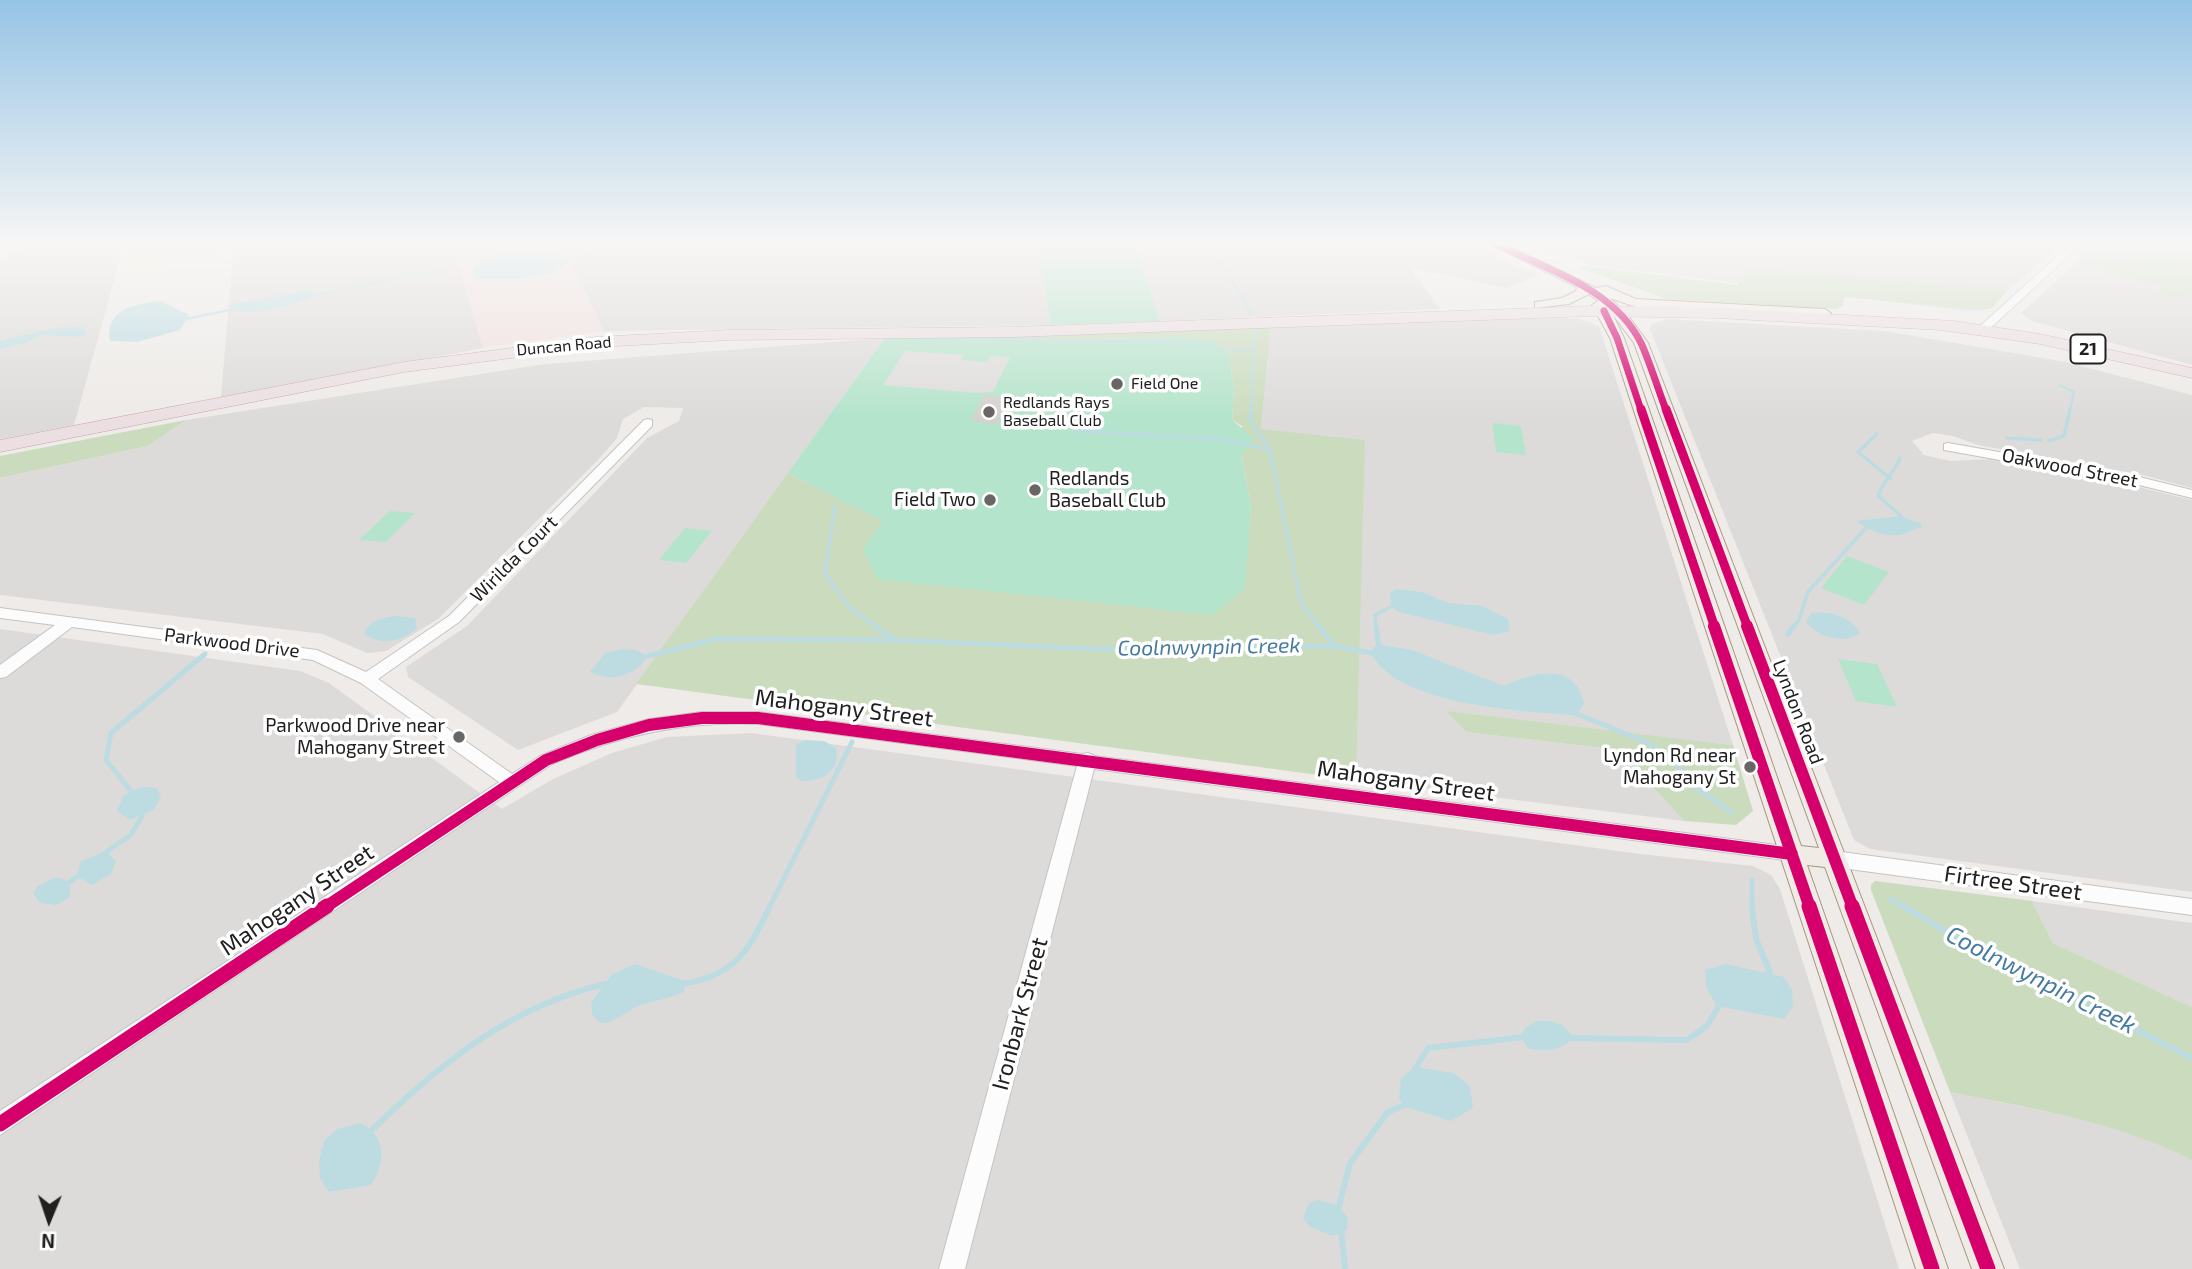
<!DOCTYPE html>
<html>
<head>
<meta charset="utf-8">
<style>
  body { margin:0 }
  #map { position:relative; width:2192px; height:1269px; overflow:hidden; background:#eeebe8; font-family:"Exo 2",sans-serif }
  canvas { display:block }
  .north { position:absolute; left:14px; top:1185px; width:70px; height:70px; -webkit-text-stroke:5px #fff; paint-order:stroke; rotate:182deg; font-size:19px; font-weight:700; line-height:28px; text-align:center; color:#202020 }
  .north::after { content:''; display:block; margin:auto; width:24px; height:32px; background:#202020; clip-path:polygon(50% 0,100% 100%,50% 72%,0 100%) }
</style>
</head>
<body>
<div id="map">
<canvas width="2192" height="1269"></canvas>
<div class="north">N</div>
</div>
<script>
const c = document.querySelector('canvas').getContext('2d');
c.lineJoin = 'round';
function fillPath(path, color) { c.fillStyle = color; c.fill(path, 'evenodd'); }
function strokePath(path, color, width, dash) { c.strokeStyle = color; c.lineWidth = width; c.lineCap = dash ? 'butt' : 'round'; c.setLineDash(dash || []); c.stroke(path); }
function drawText(font, color, halo, rows, align = 'center') {
  c.font = font + ' "Exo 2",sans-serif'; c.lineWidth = 7; c.setLineDash([]); c.textBaseline = 'middle'; c.strokeStyle = halo; c.fillStyle = color; for (const [text, x, y, turn = 0] of rows) {
    c.save(); c.translate(x, y); c.rotate((+turn || 0) * Math.PI / 180); c.textAlign = isNaN(turn) ? turn : align; if (halo) c.strokeText(text, 0, 0); c.fillText(text, 0, 0); c.restore();
  }
}
fillPath(new Path2D(`
  M38,241h87l-51,184 -74,14v-179z
  M234,241h218l31,107 -262,49z
  M561,241h476l14,84 -447,6z
  M1134,241h342l39,25 25,9 -34,13 -97,-21 31,42 -280,12z
  M1520,241h546l-80,68 -19,2 -377,-46z
  M2101,241h91v124l-160,-44 -11,-8z
  M1555,318l25,1 19,7 134,419 -286,-33 19,20 153,18 65,71 -328,-41 1,-79 -96,-272 10,-103z
  M1667,319l218,12 181,31 126,33v93l-49,-13 -165,-30 -25,-9 -20,-3 -21,8 12,14 26,6 42,-2 134,25 66,16v392l-322,-43 -16,-9 -204,-511 2,-5z
  M885,338l-268,374 -99,38 -110,-73 -2,-10 61,-41 180,-188 32,-17 4,-13 -39,-1 -21,12 -6,19 -19,22 -160,159 -52,32 -19,2 -44,-19 -323,-39v-117l148,-32 38,-26 359,-56z
  M0,629l300,42 29,12 173,126 51,-30 59,-26 55,-16 84,-4 889,121 113,12 18,9 9,14 119,380h-1899z
  M2032,901l160,22v84l-139,-64z
  M1950,1092l147,30 71,25 24,13v109h-172z`), '#dddbda');
fillPath(new Path2D(`
  M452,241h109l43,90 -121,17z`), '#f0dfdf');
fillPath(new Path2D(`
  M129,241h95l-3,17 -101,15z`), '#efeddc');
fillPath(new Path2D(`
  M2097,241h95v53l-18,4 -17,-4 6,-8 -61,-15 -24,-10 2,-7z
  M1586,266l151,19 14,-16 257,21 -16,18 -9,2 -138,-13 -3,9 -5,3 -170,-10 -88,-31z
  M1271,326l-10,103 104,11 -9,340 -720,-96 152,-211 96,48 329,93 31,-26 7,-81 -10,-53 1,-28 -10,-6 2,-31 -5,-35 -18,-14 -34,-3 -156,4 1,-6z
  M186,420l-38,26 -148,32v-22z
  M1446,711l287,34 20,66 -17,14 -52,-4 -65,-71 -153,-18z
  M1875,881l157,20 21,42 139,64v153c-76,-39 -160,-51 -242,-68l-79,-202v-5z`), '#cbdcbe');
fillPath(new Path2D(`
  M1037,241h97l26,80 -109,4z
  M1022,335l-1,6 156,-4 35,3 17,14 5,35 -2,31 23,19 -14,15 10,53 -6,81 -32,27 -336,-36 -14,-30 20,-28 -95,-48 97,-135z
  M1492,423l29,3 5,29 -30,-3z
  M390,511l25,2 -29,29 -27,-2z
  M685,528l27,3 -26,32 -27,-3z
  M1847,556l42,16 -25,33 -43,-17z
  M1838,659l39,5 20,43 -41,-6z`), '#b4e4cb');
fillPath(new Path2D(`
  M905,351l58,4 -2,5 26,2 3,-6 20,1 -17,35 -16,1 -94,-8z`), '#dedddc');
fillPath(new Path2D(`
  M561,250l9,12c-23,19 -64,17 -93,17l-4,-7c5,-25 66,-22 88,-22z
  M310,290l10,4c-25,12 -63,22 -91,16l3,-6z
  M161,301l28,14 -9,15 -43,12 -27,-1c-6,-32 25,-37 51,-40z
  M84,327l3,5 -4,5 -42,-2 -15,8 -26,6v-8l54,-13z
  M1901,516l21,8 -1,4c-9,1 -14,6 -22,7 -16,2 -31,-6 -43,-14z
  M1397,589l25,3 27,11 34,3 25,13 2,12 -17,4 -94,-23 -8,-5 -1,-14z
  M1812,613c18,-2 38,3 48,20 -14,12 -46,4 -54,-12z
  M395,616l20,2 2,11c-18,12 -33,18 -53,5 6,-14 16,-15 31,-18z
  M1377,644l35,6 92,36c30,-15 72,-24 80,18l-7,10 -5,1c-54,-4 -176,-10 -202,-63z
  M622,649l14,1 12,6c-12,20 -37,27 -58,16l15,-19z
  M805,740l19,1 12,7c5,23 -14,34 -35,33l-5,-4v-32z
  M142,787l15,1 4,9 -7,13 -24,10 -13,-9 6,-15z
  M106,851l10,10 -5,13 -19,11 -14,-8 2,-15z
  M57,877l8,3 5,7v10l-14,8 -16,-2 -7,-10 6,-8z
  M635,964l47,16 3,4 -1,8c-15,7 -28,8 -43,13 -16,5 -23,18 -41,18l-8,-9 -1,-11 21,-29z
  M1726,964l58,13 8,13 1,16 -9,13 -67,-13 -11,-18 -1,-18z
  M1536,1021c18,0 28,0 37,17 -13,14 -26,13 -44,11l-9,-12 5,-9z
  M1415,1067l39,6 16,13 3,22 -22,13 -45,-14 -7,-9 2,-20z
  M360,1123c27,12 26,40 11,62l-42,7 -9,-14 -1,-17 5,-20 13,-12z
  M1318,1200l20,5 10,13 -1,12 -14,6 -23,-9 -7,-9 6,-15z`), '#bcdce1');
strokePath(new Path2D(`
  M1193,241l28,21 30,51
  M1899,241l25,6 128,1
  M607,246l23,-5
  M562,254l33,-5
  M2080,254l112,16
  M349,289l52,-13 43,-5
  M315,294l17,-2
  M181,320l53,-11
  M1012,340l151,1 90,11
  M925,342l72,-1
  M2060,385l14,7 -4,18
  M1251,410l4,-83`), '#bcdce1', 2.5);
strokePath(new Path2D(`
  M1251,409l-1,11 20,30 31,152 19,26
  M1078,431l141,8 49,10
  M1877,434l-19,18 33,27
  M2007,438l34,2
  M2049,441l15,-5 6,-27
  M835,505l-10,69 24,33 29,21
  M1899,518l2,-2 -23,-20c4,-13 16,-24 22,-38
  M1376,628l-1,-13 16,-8
  M1793,628l6,-8 9,-28 58,-64 5,-1`), '#bcdce1', 3.5);
strokePath(new Path2D(`
  M875,626l20,14
  M1319,626l14,19
  M1376,626l3,23
  M1788,634l6,-8
  M648,656l68,-17 179,1 199,9 240,-3 38,7
  M1572,712l74,30 26,17 25,29 34,24
  M135,796l-29,-36 5,-27 94,-79
  M103,854l28,-19 11,-19 -2,-5
  M68,883l13,-9
  M1891,899l15,9
  M769,908l83,-166
  M1752,908v-28`), '#bcdce1', 5);
strokePath(new Path2D(`
  M1752,906l4,33 14,33 -5,3
  M1903,906l58,34 231,118
  M680,984c54,-6 69,-34 90,-78
  M1568,1038l119,2 20,-14 13,-22
  M1414,1071l14,-23 96,-11
  M373,1129c68,-66 138,-123 232,-145
  M1338,1210l12,-47 38,-51 19,-8
  M1341,1229l4,40`), '#bcdce1', 6);
fillPath(new Path2D(`
  M984,395l20,2 -2,5h5l-10,22 -26,-3z`), '#d5d1cf');
const minor = new Path2D(`
  M2074,241h11l-99,91h-8v-4z
  M648,419l4,1v6l-193,196 -81,57 134,95 28,-18 51,-21 58,-16 53,-7h56l324,42 6,-1 7,3 697,91 7,2 3,5 -3,5 -7,2 -698,-92 -129,500h-26l138,-503 -319,-42c-73,-3 -138,11 -206,40l-552,371v-24l499,-329 -138,-99 -48,-23 -241,-33 -66,50 -6,1v-13l55,-40 -55,-7v-10l317,42 49,22 83,-56 195,-196z
  M1948,443l187,33 57,14v8l-57,-14 -191,-34v-6z
  M1834,851l358,48v16l-358,-48 -7,-3 -3,-5 3,-5z`);
const major = new Path2D(`
  M1484,241h15l97,47 10,-2 30,13 189,10 6,4 -6,4 -189,-10 -26,-9 20,20 18,25 356,926h-32l-147,-402 -18,-2 141,404h-32l-306,-931 -18,-33 6,-4 -9,-7 -20,10 -34,4v-6l27,-4 14,-7 1,-4zM1613,315l21,28 185,505 -18,-2 -177,-508z`);
const highway = new Path2D(`
  M1593,306l123,2 238,13 86,13 152,34v10l-152,-34 -99,-14 -225,-12 -123,-2 -580,21 -283,3 -134,7 -192,25 -404,80v-12l404,-78 192,-25 134,-7 283,-3z`);
strokePath(minor, '#c5c4c3', 2);
strokePath(major, '#a59784', 2);
strokePath(highway, '#c49fad', 1);
fillPath(minor, '#fcfcfc');
fillPath(major, '#f1ebe5');
fillPath(highway, '#ebdfe2');
strokePath(new Path2D(`
  M1490,241c53,28 124,45 152,104 9,21 16,44 24,65
  M1604,311l13,27 24,72`), '#d6006c', 7);
strokePath(new Path2D(`
  M1641,409l74,219
  M1666,409l82,219`), '#d6006c', 9);
strokePath(new Path2D(`
  M1714,626l96,282
  M1747,626l106,282
  M324,908l222,-148 51,-20 52,-15 53,-7h56l1034,136`), '#d6006c', 12);
strokePath(new Path2D(`
  M1809,906l123,363
  M1852,906l136,363
  M0,1124l327,-218`), '#d6006c', 15);
const sky = c.createLinearGradient(0, 0, 0, 419);
sky.addColorStop(0, '#96c4e5');
sky.addColorStop(0.58, '#f7f6f5');
sky.addColorStop(1, '#f7f6f500');
c.fillStyle = sky;
c.fillRect(0, 0, 2192, 419);
for (const [x, y, r, color] of [
  [1117,384,7,"#686766"],
  [989,412,7,"#686766"],
  [1035,490,7,"#686766"],
  [990,500,7,"#686766"],
  [459,737,7,"#686766"],
  [1750,767,7,"#686766"]
]) { const dot = new Path2D(); dot.arc(x, y, r, 0, 2 * Math.PI); c.fillStyle = color; c.fill(dot); strokePath(dot, '#fff', 2.5); }
drawText('16px', '#202020', '#fff', [
  ["Duncan Road",564,346,-5]
]);
drawText('16px', '#202020', '#fff', [
  ["Field One",1131,384],
  ["Redlands Rays",1003,403],
  ["Baseball Club",1003,421]
], 'left');
for (const [x, y, w] of [
  [2088,349,35]
]) { const box = new Path2D(); box.roundRect(x - w / 2, y - 14.5, w, 29, 5); c.fillStyle = '#fff'; c.fill(box); strokePath(box, '#202020', 2); }
drawText('bold 18px', '#202020', null, [
  ["21",2088,349]
]);
drawText('19px', '#202020', '#fff', [
  ["Oakwood Street",2070,468,11],
  ["Wirilda Court",514,559,-45],
  ["Parkwood Drive",232,643,7],
  ["Lyndon Road",1798,712,69]
]);
drawText('19px', '#202020', '#fff', [
  ["Redlands",1049,479,"left"],
  ["Baseball Club",1049,501,"left"],
  ["Field Two",976,500],
  ["Parkwood Drive near",445,726],
  ["Mahogany Street",445,748],
  ["Lyndon Rd near",1736,756],
  ["Mahogany St",1736,778]
], 'right');
drawText('italic 21px', '#457ba0', '#fff', [
  ["Coolnwynpin Creek",1209,647,-1]
]);
drawText('23px', '#202020', '#fff', [
  ["Mahogany Street",844,708,7],
  ["Mahogany Street",1406,781,8],
  ["Firtree Street",2013,883,8],
  ["Mahogany Street",297,900,-34],
  ["Ironbark Street",1020,1014,-75]
]);
drawText('italic 24px', '#457ba0', '#fff', [
  ["Coolnwynpin Creek",2041,980,27]
]);
</script>
</body>
</html>
